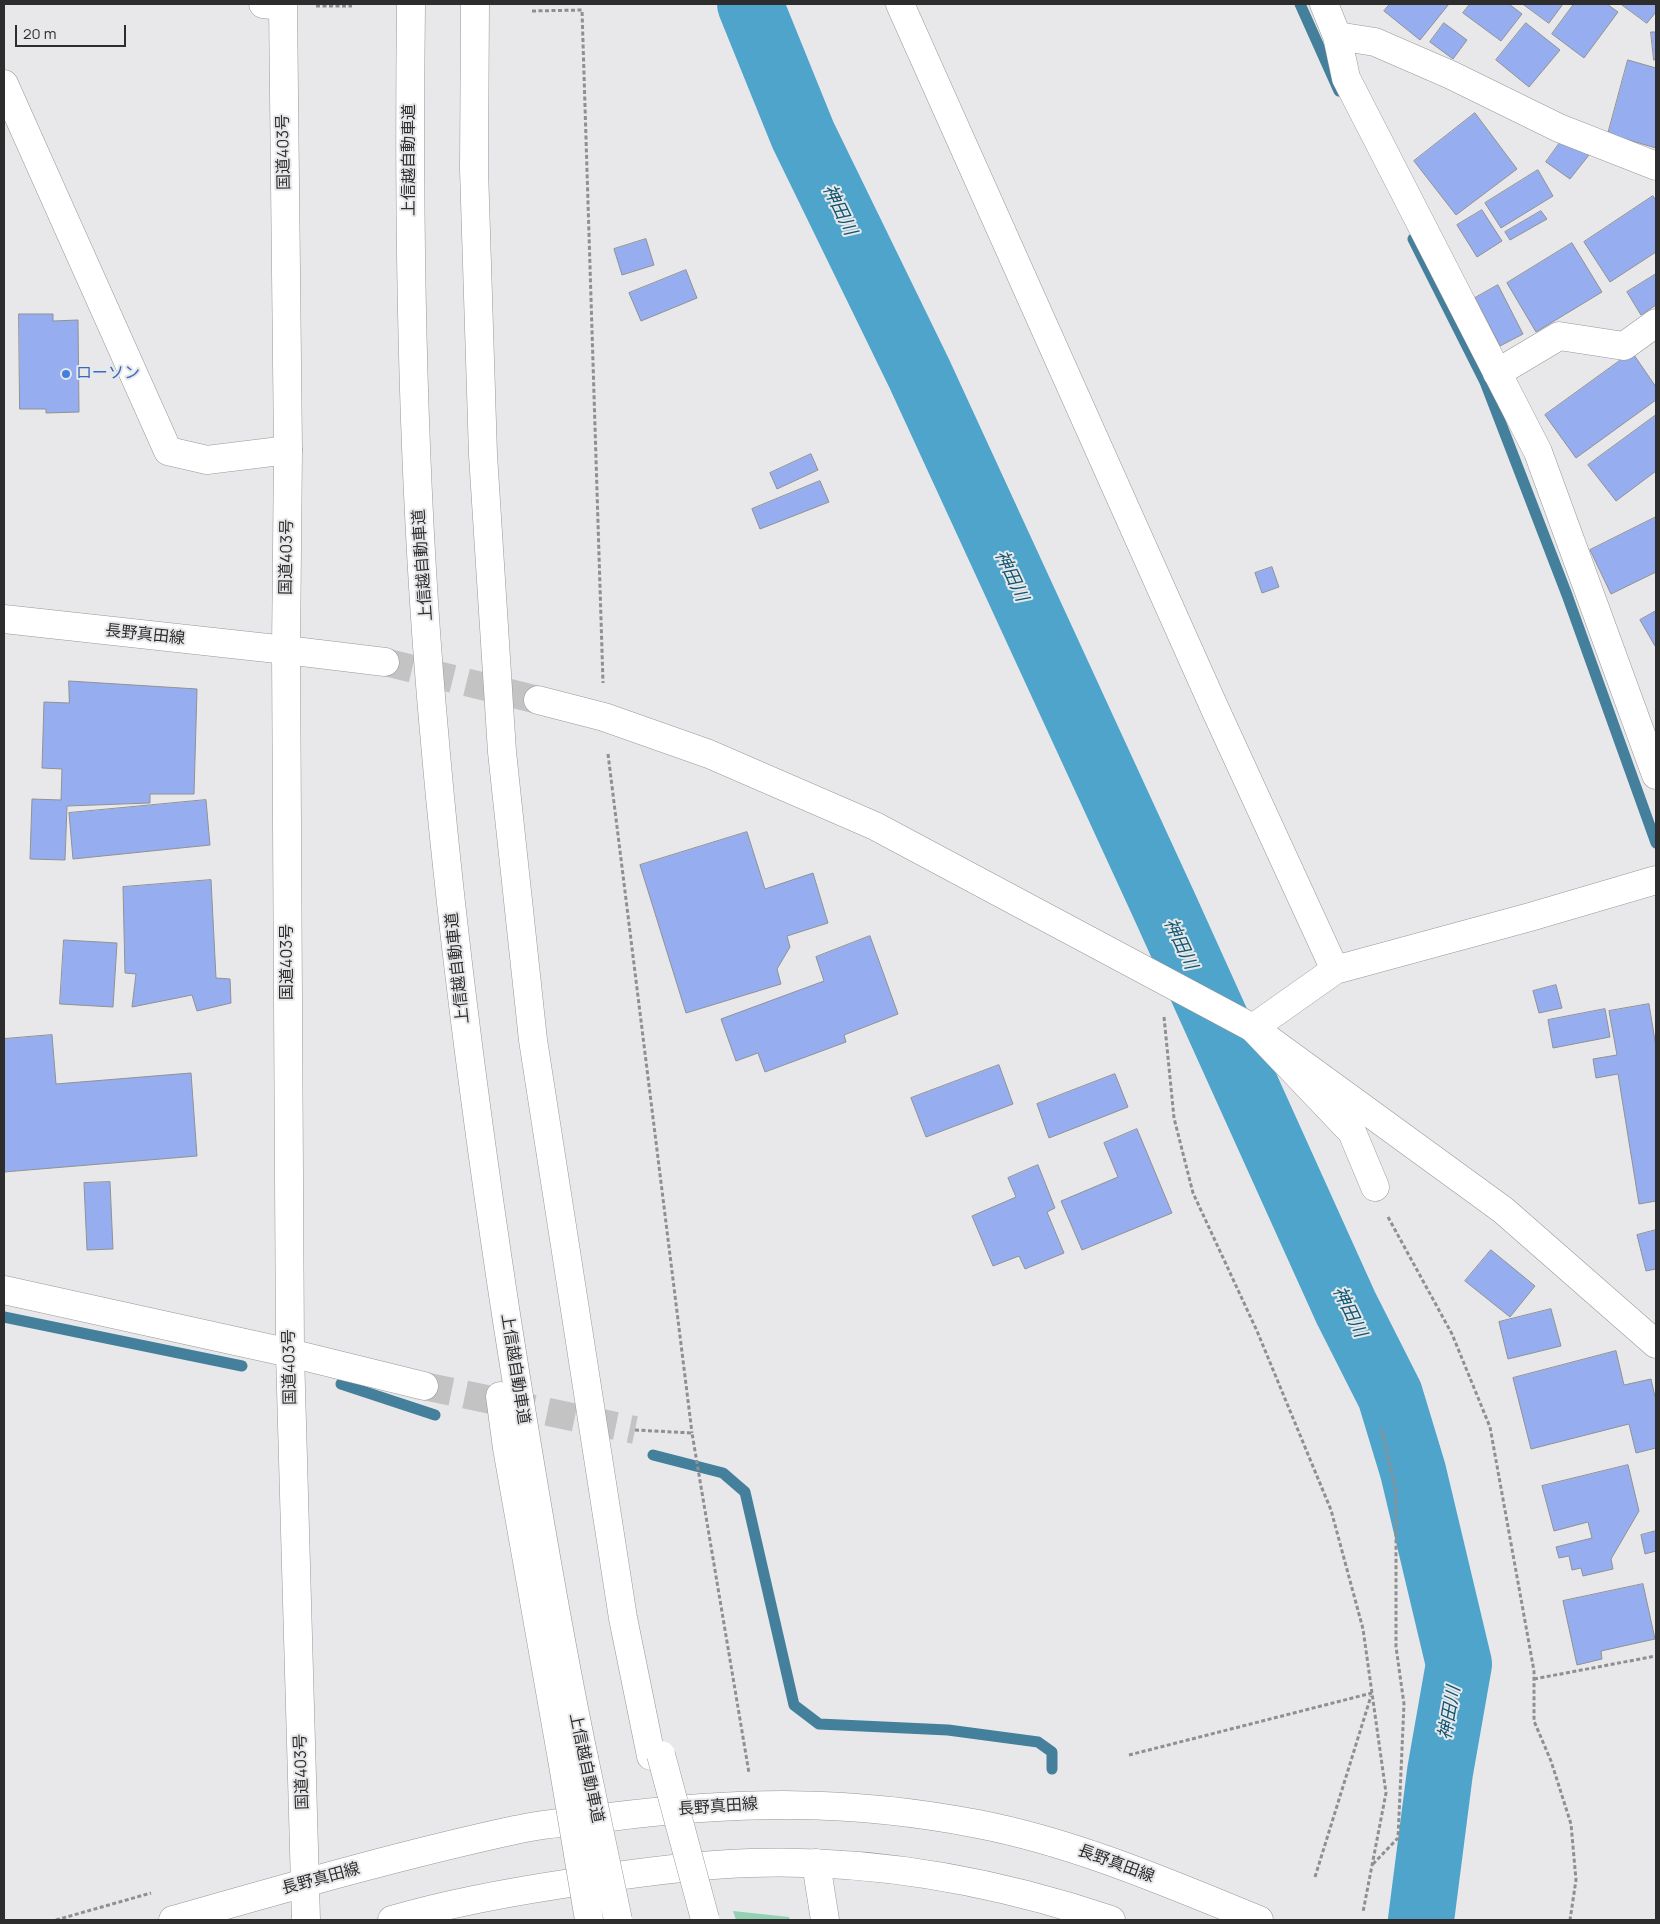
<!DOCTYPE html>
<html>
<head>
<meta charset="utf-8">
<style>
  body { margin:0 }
  #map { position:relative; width:1660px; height:1924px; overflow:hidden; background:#e8e8ea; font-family:Manrope,sans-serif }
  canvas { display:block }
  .frame { position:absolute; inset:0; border:5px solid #2d2d2e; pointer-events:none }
  .scale { position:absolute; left:15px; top:25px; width:111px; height:22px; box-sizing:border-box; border:2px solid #2d2d2e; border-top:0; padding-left:6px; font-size:15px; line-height:18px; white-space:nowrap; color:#2d2d2e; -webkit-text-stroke:4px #e8e8ea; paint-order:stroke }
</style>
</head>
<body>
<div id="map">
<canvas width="1660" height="1924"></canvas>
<div class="frame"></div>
<div class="scale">20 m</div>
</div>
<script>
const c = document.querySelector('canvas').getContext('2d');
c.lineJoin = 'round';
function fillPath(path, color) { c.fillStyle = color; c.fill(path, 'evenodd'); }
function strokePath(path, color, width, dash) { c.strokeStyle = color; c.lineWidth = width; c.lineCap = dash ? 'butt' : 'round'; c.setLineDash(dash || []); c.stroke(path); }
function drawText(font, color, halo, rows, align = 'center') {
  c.font = font + ' Manrope,"Noto Sans JP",sans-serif'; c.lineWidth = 4; c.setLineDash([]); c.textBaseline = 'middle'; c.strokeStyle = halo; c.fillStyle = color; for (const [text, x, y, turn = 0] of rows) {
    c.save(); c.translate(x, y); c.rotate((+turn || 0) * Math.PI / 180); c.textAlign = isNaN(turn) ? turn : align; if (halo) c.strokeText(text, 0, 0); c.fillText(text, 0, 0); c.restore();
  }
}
fillPath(new Path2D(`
  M733,1911l56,6 1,3h-54z`), '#94d1b3');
strokePath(new Path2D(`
  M1300,4l39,87
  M1413,239l72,143 82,213 89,248
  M4,1317l238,49
  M341,1384l94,31
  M653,1455l70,18 22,19 49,213 25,19 129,6 90,12 14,10v17`), '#44809b', 11);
strokePath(new Path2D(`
  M750,4l53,131 116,238 244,530 183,405 44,87 23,76 46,193 -19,108 -19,148`), '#4ea4ca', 66);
const building = new Path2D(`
  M1390,4h59l-29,36 -36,-29z
  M1470,4h39l13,10 -21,27 -38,-28z
  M1523,4h40l-14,19z
  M1574,4h33l11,8 -34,46 -32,-24z
  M1621,4h35v8l-9,11z
  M1444,23l23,17 -14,19 -23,-17z
  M1526,23l34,27 -31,37 -33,-27z
  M1651,32h5v27l-2,1z
  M1628,60l28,8v80l-48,-14z
  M1475,113l42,56 -61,46 -42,-54z
  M1564,137l25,18 -19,24 -24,-17z
  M1538,170l15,26 -52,32 -16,-25z
  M1653,196l3,5v51l-46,30 -26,-40z
  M1482,210l20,31 -25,16 -20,-32z
  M1541,211l6,8 -37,21 -5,-8z
  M646,239l8,26 -32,10 -8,-26z
  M1572,243l30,49 -66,40 -29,-49z
  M686,270l11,28 -56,23 -12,-28z
  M1656,274v31l-15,10 -14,-23z
  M1498,285l25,49 -23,12 -25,-48z
  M19,314h34v7l25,-1 1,92 -33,1v-4h-26z
  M1632,352l24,35v13l-80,58 -31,-43z
  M1656,415v56l-40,30 -28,-36z
  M811,454l7,16 -41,19 -7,-16z
  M820,481l9,21 -69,27 -8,-20z
  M1656,517v55l-45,22 -21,-44z
  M1272,567l7,20 -17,6 -7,-20z
  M1656,611v34l-1,1 -15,-26z
  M69,681l128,8 -3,105h-44v9l-83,3 -2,54 -35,-1 2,-60 29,1 1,-31 -20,-1 2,-66 25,1z
  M206,800l4,45 -137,14 -4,-46z
  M747,832l18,57 48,-16 15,50 -41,13 3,11 -13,22 4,15 -95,29 -46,-148z
  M211,880l5,98 14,1 1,24 -34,8 -5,-16 -60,12 4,-33 -11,-1 -2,-86z
  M870,936l28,78 -54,21 2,7 -81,30 -7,-19 -22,8 -15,-42 103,-38 -8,-24z
  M64,940l53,3 -4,64 -53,-3z
  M1556,985l6,23 -23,5 -6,-22z
  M1649,1004l7,43v154l-17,3 -21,-130 -22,4 -3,-19 24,-4 -8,-44z
  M1605,1009l5,28 -57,11 -5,-28z
  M52,1035l4,49 135,-11 6,83 -193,16v-133z
  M999,1065l14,39 -87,33 -15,-39z
  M1115,1074l13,33 -79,31 -12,-34z
  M1137,1129l35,84 -90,37 -21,-49 57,-24 -14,-34z
  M1038,1165l17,43 -8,4 17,41 -39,16 -6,-13 -26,10 -21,-50 44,-19 -8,-19z
  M110,1182l3,67 -26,1 -3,-67z
  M1656,1230v39l-10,2 -9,-36z
  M1491,1250l44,36 -25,31 -45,-36z
  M1551,1309l10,37 -53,13 -9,-37z
  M1616,1351l8,34 27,-6 5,22v47l-20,5 -7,-29 -98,25 -18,-71z
  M1628,1465l11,46 -28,48 2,10 -30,7 -2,-8 -9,2 -3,-14 -10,2 -3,-11 36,-9 -4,-16 -34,9 -12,-45z
  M1656,1531v20l-11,3 -4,-19z
  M1643,1584l12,55 -54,12 1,8 -25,6 -14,-64z`);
fillPath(building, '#96aef0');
strokePath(building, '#909193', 1);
strokePath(new Path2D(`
  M424,1386l211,44`), '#c3c3c4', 28, [28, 14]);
strokePath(new Path2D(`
  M385,662l153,38`), '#c3c3c4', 28, [28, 14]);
const minor = new Path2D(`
  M263,4l19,2
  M900,4l315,705 120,261
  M1324,4l13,32 9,42 192,374 118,323
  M1337,36l38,6 76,33 108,53 97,38
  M4,84l164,367 39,9 81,-10
  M1497,373l62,-37 65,10 32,-23
  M1375,1187l-23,-55 -99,-104 82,-58 195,-53 126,-37
  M4,1290l286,63 134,33
  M816,1863l9,57`);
const tertiary = new Path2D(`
  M286,650l99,12
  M538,700l66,17 105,37 166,72 378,202 250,182 153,134`);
const primary = new Path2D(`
  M4,619l282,31
  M173,1920c113,-32 227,-65 342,-90 31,-7 63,-9 95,-13 129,-16 239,-18 368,7 98,19 190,59 281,96
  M392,1920c60,-18 124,-29 185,-38 57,-9 115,-17 173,-19 123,-4 245,18 361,57`);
const trunk = new Path2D(`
  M283,4l5,446 -2,200 4,703 16,567`);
const motorway = new Path2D(`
  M411,4c-3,242 1,486 23,727 17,198 43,394 73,590 23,146 47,293 77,437
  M475,4l-1,165 9,286 19,297 31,288 90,578 28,138
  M500,1396l7,52 55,311`);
strokePath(minor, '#979799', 29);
strokePath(tertiary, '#979799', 29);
strokePath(primary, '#979799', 29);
strokePath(trunk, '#979799', 29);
strokePath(motorway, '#979799', 29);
strokePath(new Path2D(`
  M316,6h36
  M532,11l50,-1 21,673
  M608,754l84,679
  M1164,1017l10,101 19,75 64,138 74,179 32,119 23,164 -23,119
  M1388,1217l64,117 38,93 44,244v50l17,40 20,63 5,56 -6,40
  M635,1430l57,3 57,340
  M1534,1679l122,-23
  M1129,1755l243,-62
  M1373,1864l25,-26 6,-134 -8,-57v-156l-15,-64
  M1315,1877l56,-181
  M56,1920l95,-27`), '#8f8f91', 3, [4, 2.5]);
strokePath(minor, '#fff', 28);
strokePath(tertiary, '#fff', 28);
strokePath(primary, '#fff', 28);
strokePath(trunk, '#fff', 28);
strokePath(motorway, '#fff', 28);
const motorwayBridge = new Path2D(`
  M661,1755l44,164
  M584,1758l34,162
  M562,1759l27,161`);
strokePath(motorwayBridge, '#979799', 29, []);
strokePath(motorwayBridge, '#fff', 28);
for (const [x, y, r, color] of [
  [66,374,5,"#3f7fe0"]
]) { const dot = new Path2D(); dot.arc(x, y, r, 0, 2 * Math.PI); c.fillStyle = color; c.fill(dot); strokePath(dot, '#e8e8ea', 2); }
drawText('16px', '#2d2d2e', '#e8e8ea', [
  ["国道403号",284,152,-91],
  ["上信越自動車道",410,160,-90],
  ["国道403号",287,557,-89],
  ["上信越自動車道",423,565,-94],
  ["長野真田線",145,635,6],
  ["国道403号",288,962,-90],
  ["上信越自動車道",458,968,-96],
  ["国道403号",290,1367,-91],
  ["上信越自動車道",515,1369,81],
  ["上信越自動車道",586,1768,78],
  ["国道403号",302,1772,-92],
  ["長野真田線",718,1807,-4],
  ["長野真田線",1116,1864,20],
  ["長野真田線",321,1879,-15]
]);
drawText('16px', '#366cbe', '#e8e8ea', [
  ["ローソン",76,374]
], 'left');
drawText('italic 18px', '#125771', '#e8e8ea', [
  ["神田川",839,210,64],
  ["神田川",1011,576,65],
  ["神田川",1180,944,65],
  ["神田川",1349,1312,64],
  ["神田川",1450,1713,-80]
]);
</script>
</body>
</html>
